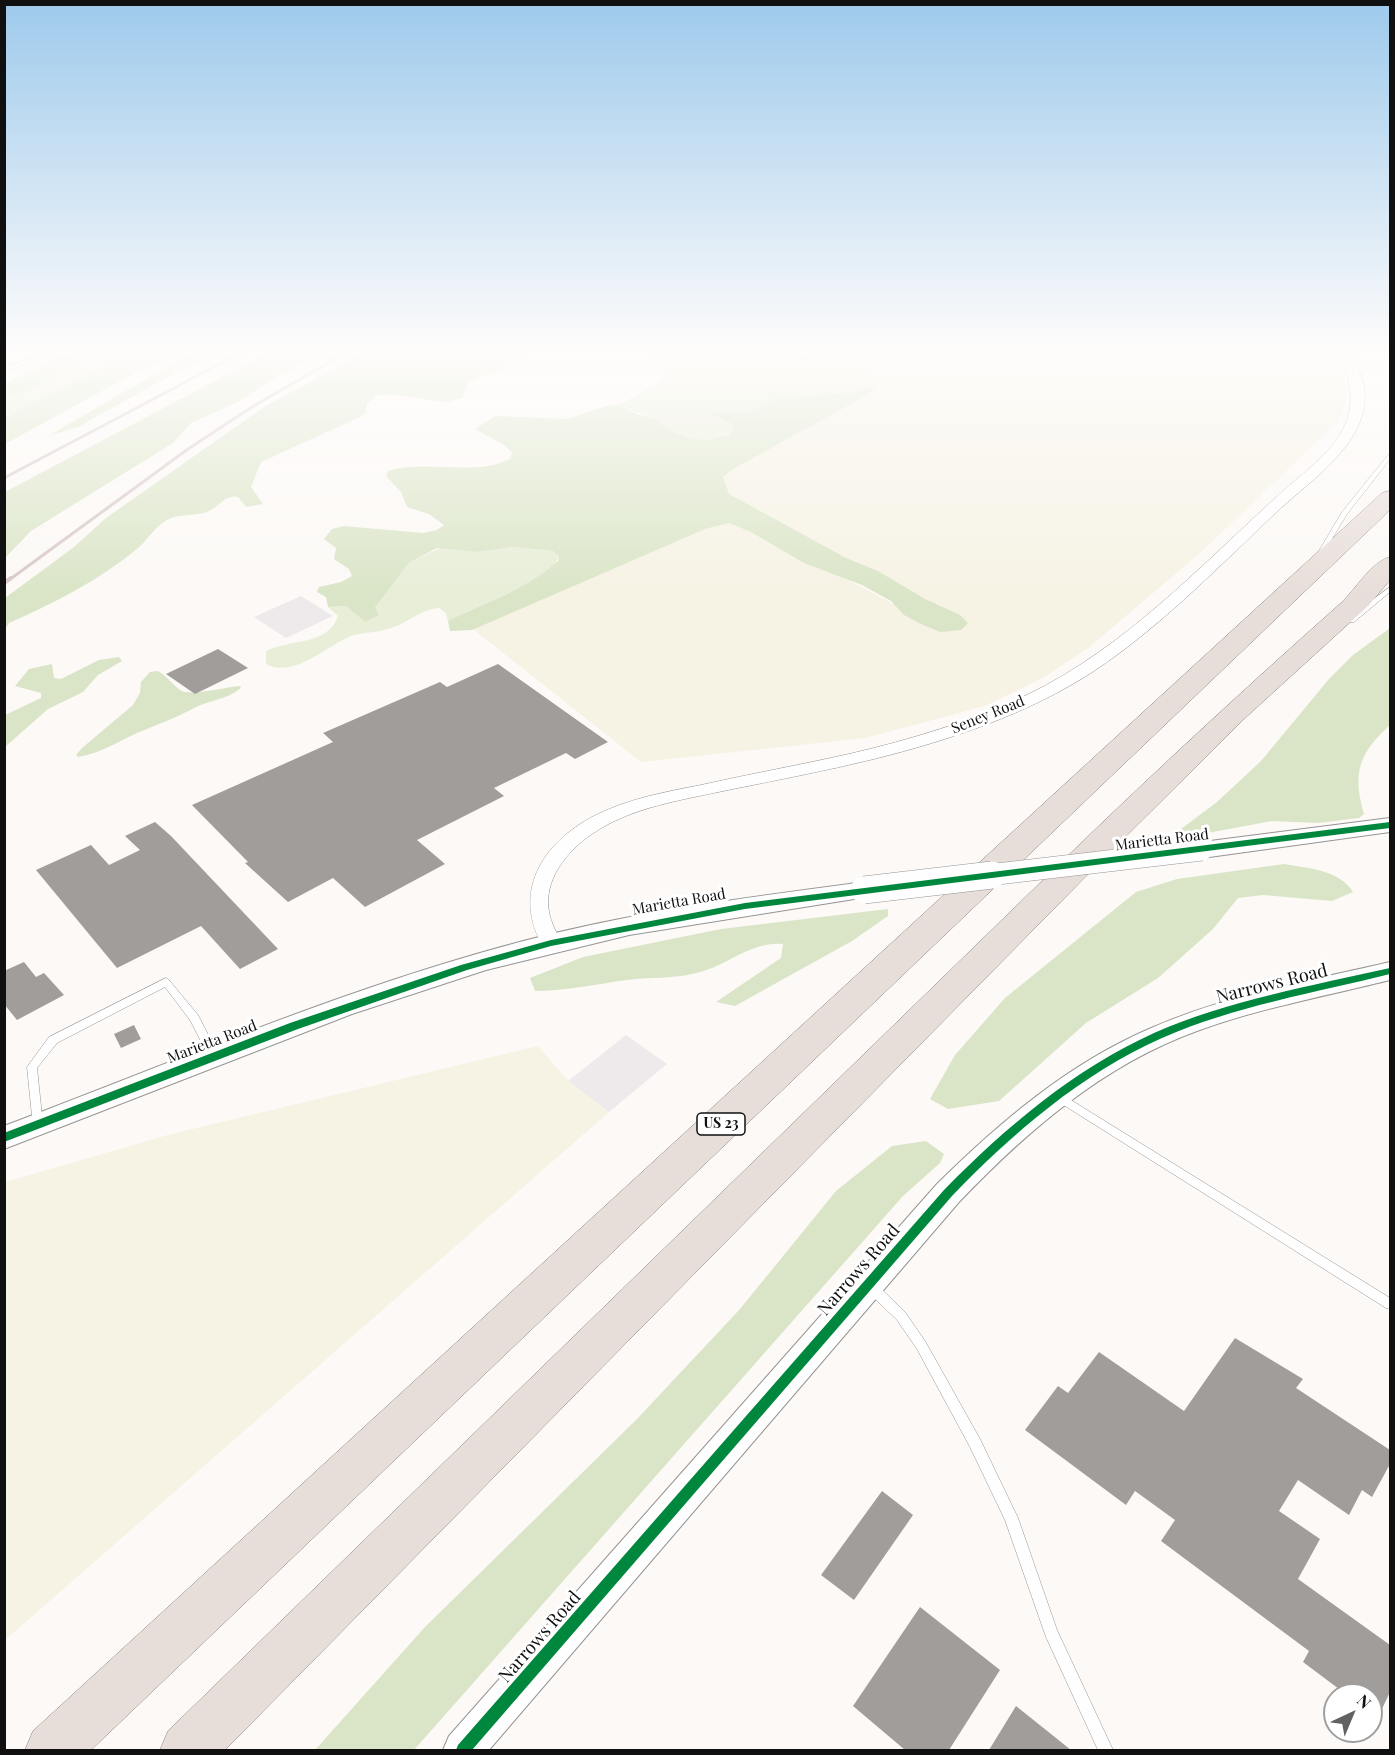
<!DOCTYPE html>
<html>
<head>
<meta charset="utf-8">
<style>
  body { margin:0 }
  #map { position:relative; width:1395px; height:1755px; overflow:hidden; background:#fcf9f6; font-family:"Playfair Display",serif }
  canvas { display:block }
  .frame { position:absolute; inset:0; border:6px solid #101010; pointer-events:none }
  .north { position:absolute; left:1323px; top:1683px; width:60px; height:60px; box-sizing:border-box; background:#fff; border:2px solid #9f9f9f; border-radius:50%; rotate:44deg; font-size:16px; font-weight:700; line-height:24px; text-align:center; color:#101010 }
  .north::after { content:''; display:block; margin:auto; width:21px; height:27px; background:#636260; clip-path:polygon(50% 0,100% 100%,50% 72%,0 100%) }
</style>
</head>
<body>
<div id="map">
<canvas width="1395" height="1755"></canvas>
<div class="frame"></div>
<div class="north">N</div>
</div>
<script>
const c = document.querySelector('canvas').getContext('2d');
c.lineJoin = 'round';
function fillPath(path, color) { c.fillStyle = color; c.fill(path, 'evenodd'); }
function strokePath(path, color, width, dash) { c.strokeStyle = color; c.lineWidth = width; c.lineCap = dash ? 'butt' : 'round'; c.setLineDash(dash || []); c.stroke(path); }
function drawText(font, color, halo, rows, align = 'center') {
  c.font = font + ' "Playfair Display",serif'; c.lineWidth = 6; c.setLineDash([]); c.textBaseline = 'middle'; c.strokeStyle = halo; c.fillStyle = color; for (const [text, x, y, turn = 0] of rows) {
    c.save(); c.translate(x, y); c.rotate((+turn || 0) * Math.PI / 180); c.textAlign = isNaN(turn) ? turn : align; if (halo) c.strokeText(text, 0, 0); c.fillText(text, 0, 0); c.restore();
  }
}
fillPath(new Path2D(`
  M301,596l32,20 -47,22 -32,-21z
  M626,1035l41,29 -58,48 -41,-31z`), '#eeeaec');
fillPath(new Path2D(`
  M816,349h514l8,10 8,23v22l-9,19 -137,130 -112,95 -44,29 -59,29 -120,32 -224,24 -173,-137 261,-109 207,111 -236,-146z
  M538,1046l30,35 41,31 -604,528v-458l163,-47z`), '#f6f2e4');
fillPath(new Path2D(`
  M97,349h42l-134,68 -1,-19c24,-8 85,-28 93,-49z
  M652,349h125l39,9 12,-5 45,22 4,8 -3,5 -25,5 -74,6 -29,14 -31,-2 -3,4 18,8 4,6c-15,17 -48,12 -66,1 -5,-3 -8,-10 -14,-12 -12,-4 -23,-7 -35,-13l40,-22 8,-11z
  M444,546l34,6 36,-5 39,4 6,6c-16,33 -80,49 -111,64l-2,-8 -7,-5c-21,2 -32,16 -51,21 -12,4 -25,3 -37,7 -25,10 -57,43 -85,28v-13c24,-12 62,-5 72,-35l-10,-9 18,-1 19,16 14,-8 -5,-7 35,-44z`), '#e8eed8');
fillPath(new Path2D(`
  M139,349h48l-17,10 -35,14 -130,71v-27z
  M205,349h13v6l-52,23 -88,49 -30,9 138,-80z
  M275,349h56l-50,25 -45,29 -45,20 -18,20 -142,88 -26,27v-66z
  M369,349h162l-16,7 -18,15 -29,11 -6,16 -17,4 -58,-8 -11,2 -9,8 -1,8 -6,5 -99,45 -10,25 12,17 -17,3 -8,-10c-15,-2 -18,10 -31,15 -12,4 -25,2 -36,6 -15,6 -23,22 -34,31 -39,32 -83,54 -128,74l-4,6v-31l69,-51 32,-29 158,-111z
  M94,350l3,2c-26,23 -60,35 -92,46v-15l54,-26z
  M871,387l3,1 -5,6 -136,75 -10,8 6,17 117,64 32,13 47,28 35,16 8,8 -7,7 -21,2 -19,-8 -17,-9 -13,-14 -29,-16 -58,-22 -53,-31 -22,-9 -24,6 -233,101 -22,1 -2,-10c41,-20 75,-29 110,-60l1,-4 -6,-6 -39,-4 -36,5 -41,-4 -28,15 -34,44 4,8 -14,7 -19,-16 -18,1 -2,-10 -9,-5 2,-5 22,-5 11,-6 -3,-7 -15,-10 2,-11 -12,-9 8,-10 12,-3 79,7 14,-3 7,-5 -15,-11 -22,-7 -6,-15 -15,-16 2,-5c39,-12 87,6 122,-12l2,-6 -8,-8 -29,-16 20,-13 73,3 38,-13 13,-1 17,9 20,5 12,11 24,9 17,1 20,-5 5,-6 -4,-6 -18,-8 3,-4 31,2 29,-14 74,-6z
  M1390,628v97c-31,28 -38,48 -26,89l-5,4 -41,5 -46,-2 -70,13 -25,-2 40,-30 44,-41 68,-82 24,-24z
  M119,657l3,4 -24,14 -15,17 -35,17 -43,38v-32l36,-17v-5l-26,-7 14,-17 23,-5 2,14 7,1 38,-19z
  M158,671c9,5 14,13 22,19 9,7 46,-3 60,-4l1,2c-14,12 -32,12 -47,20 -16,9 -31,14 -47,21 -24,9 -44,24 -69,28l-2,-2 6,-7 51,-43 7,-12 1,-11 9,-10z
  M1284,864c23,4 56,6 69,28l-21,9 -69,-6 -25,3 -25,31 -55,49 -72,45 -87,78 -51,8 -18,-10 25,-44 50,-57 131,-106 41,-13z
  M888,909v7l-36,25 -117,65 -19,-4 65,-44 2,-14c-33,-3 -57,23 -87,29 -22,6 -47,4 -69,7 -31,4 -61,11 -92,11l-5,-13 53,-21 138,-28z
  M926,1141l18,13 -4,9 -37,33 -489,554h-99l110,-123 213,-209 102,-109 96,-118 56,-45z`), '#dae5c7');
fillPath(new Path2D(`
  M218,649l30,19 -53,26 -29,-20z
  M498,664l110,78 -33,17 -9,-6 -72,35 10,8 -87,44 28,24 -80,43 -32,-29 -45,24 -43,-39 3,-1 -56,-57 141,-63 -10,-9 117,-51 7,5z
  M155,822l16,14 107,113 -38,20 -39,-43 -84,42 -81,-98 55,-25 18,20 31,-15 -15,-14z
  M24,962l12,15 8,-4 20,22 -47,25 -13,-16v-33z
  M134,1025l7,14 -20,9 -7,-14z
  M1235,1338l68,41 -7,9 94,62v14l-18,33 -10,-7 -13,25 -51,-35 -19,31 41,28 -22,40 92,66v47l-19,40v-37h-24l-44,-33 6,-11 -148,-110 14,-21 -40,-29 -9,14 -101,-75 33,-44 10,7 31,-41 85,59z
  M882,1491l31,24 -59,85 -33,-25z
  M920,1607l80,63 -51,80h-44l-52,-44z
  M1016,1706l55,44h-82z`), '#a09d9b');
const service = new Path2D(`
  M55,349h9l-60,23v-4z
  M1390,454v5l-43,55 -26,43h-4l-1,-1 26,-44 46,-57z
  M1390,587v5l-36,30h-6v-4z
  M166,978l3,2 29,35 21,41 -1,3 -4,1 -4,-1 -20,-39 -25,-33 -108,56 -20,25 6,58 -1,3 -4,1 -4,-1 -1,-3 -6,-59 22,-30z
  M1058,1092l332,206v11l-4,-1 -332,-209 -1,-3 1,-3z
  M872,1283l4,1 29,28 20,29 55,98 38,79 39,112 56,120h-15l-52,-113 -41,-117 -35,-73 -53,-98 -20,-29 -29,-28 -2,-4 2,-4z`);
const minor = new Path2D(`
  M1337,349h12c7,15 16,30 16,47 0,48 -52,83 -84,112 -60,56 -118,117 -187,163 -66,43 -144,69 -220,88 -49,12 -97,21 -146,31 -46,10 -97,17 -136,44 -25,17 -49,46 -43,78 2,11 8,21 12,31l-3,5 -7,2 -7,-2c-33,-55 -2,-105 50,-132 33,-17 71,-24 107,-31 49,-11 99,-20 148,-31 61,-14 123,-33 180,-60 94,-46 168,-124 244,-194 53,-48 102,-73 64,-151z`);
const tertiary = new Path2D(`
  M1390,818v14l-188,26 -8,-3 -4,-5 4,-5 8,-3z
  M864,882l9,2 3,6 -3,6 -244,39 -143,35 -134,44 -348,135v-23c181,-68 359,-146 547,-192 103,-25 208,-38 313,-52z
  M1390,962v18c-64,16 -130,28 -193,51 -94,34 -170,100 -238,171l-470,548h-46l6,-14 488,-552c63,-62 131,-120 212,-155 76,-34 160,-48 241,-67z`);
const motorway = new Path2D(`
  M1390,491v19l-1299,1240h-66l8,-19 1349,-1238z
  M1390,557v23l-21,25 -125,114 -145,144 -874,887h-65l8,-19 909,-884c86,-83 174,-164 264,-244 15,-14 30,-41 49,-46z`);
strokePath(service, '#969594', 1);
strokePath(minor, '#969594', 1);
strokePath(tertiary, '#969594', 2);
strokePath(motorway, '#848281', 1);
fillPath(service, '#fffefe');
fillPath(minor, '#fffefe');
fillPath(tertiary, '#fffefe');
fillPath(motorway, '#e8ded9');
strokePath(new Path2D(`
  M4,478l244,-129
  M9,580l179,-131 64,-42 100,-58`), '#d7c8ca', 3);
strokePath(new Path2D(`
  M4,583l7,-5`), '#d7c8ca', 4);
const tertiaryBridgeFar1 = new Path2D(`
  M980,876l222,-26`);
const tertiaryBridge = new Path2D(`
  M864,890l128,-15`);
strokePath(tertiaryBridgeFar1, '#969594', 22, []);
strokePath(tertiaryBridge, '#969594', 28, []);
strokePath(tertiaryBridgeFar1, '#fffefe', 21);
strokePath(tertiaryBridge, '#fffefe', 27);
fillPath(new Path2D(`
  M1390,822v6l-645,81 -194,37 -84,24 -169,59 -294,113v-9l286,-110 171,-58 90,-25 194,-37z
  M1390,968v6c-76,19 -155,32 -228,64 -81,36 -149,95 -210,158l-480,554h-16l2,-5 486,-555c62,-63 129,-120 210,-157 75,-33 157,-47 236,-65z`), '#00873e');
const sky = c.createLinearGradient(0, 0, 0, 595);
sky.addColorStop(0, '#9ecaec');
sky.addColorStop(0.59, '#fefcfb');
sky.addColorStop(1, '#fefcfb00');
c.fillStyle = sky;
c.fillRect(0, 0, 1395, 595);
for (const [x, y, w] of [
  [721,1124,48]
]) { const box = new Path2D(); box.roundRect(x - w / 2, y - 11, w, 22, 4.5); c.fillStyle = '#fff'; c.fill(box); strokePath(box, '#101010', 1.5); }
drawText('bold 14px', '#101010', null, [
  ["US 23",721,1124]
]);
drawText('15px', '#101010', '#fff', [
  ["Seney Road",988,715,-22],
  ["Marietta Road",1162,840,-7],
  ["Marietta Road",679,902,-10],
  ["Marietta Road",212,1042,-21]
]);
drawText('18px', '#101010', '#fff', [
  ["Narrows Road",1272,984,-14],
  ["Narrows Road",859,1270,-49],
  ["Narrows Road",540,1637,-49]
]);
</script>
</body>
</html>
